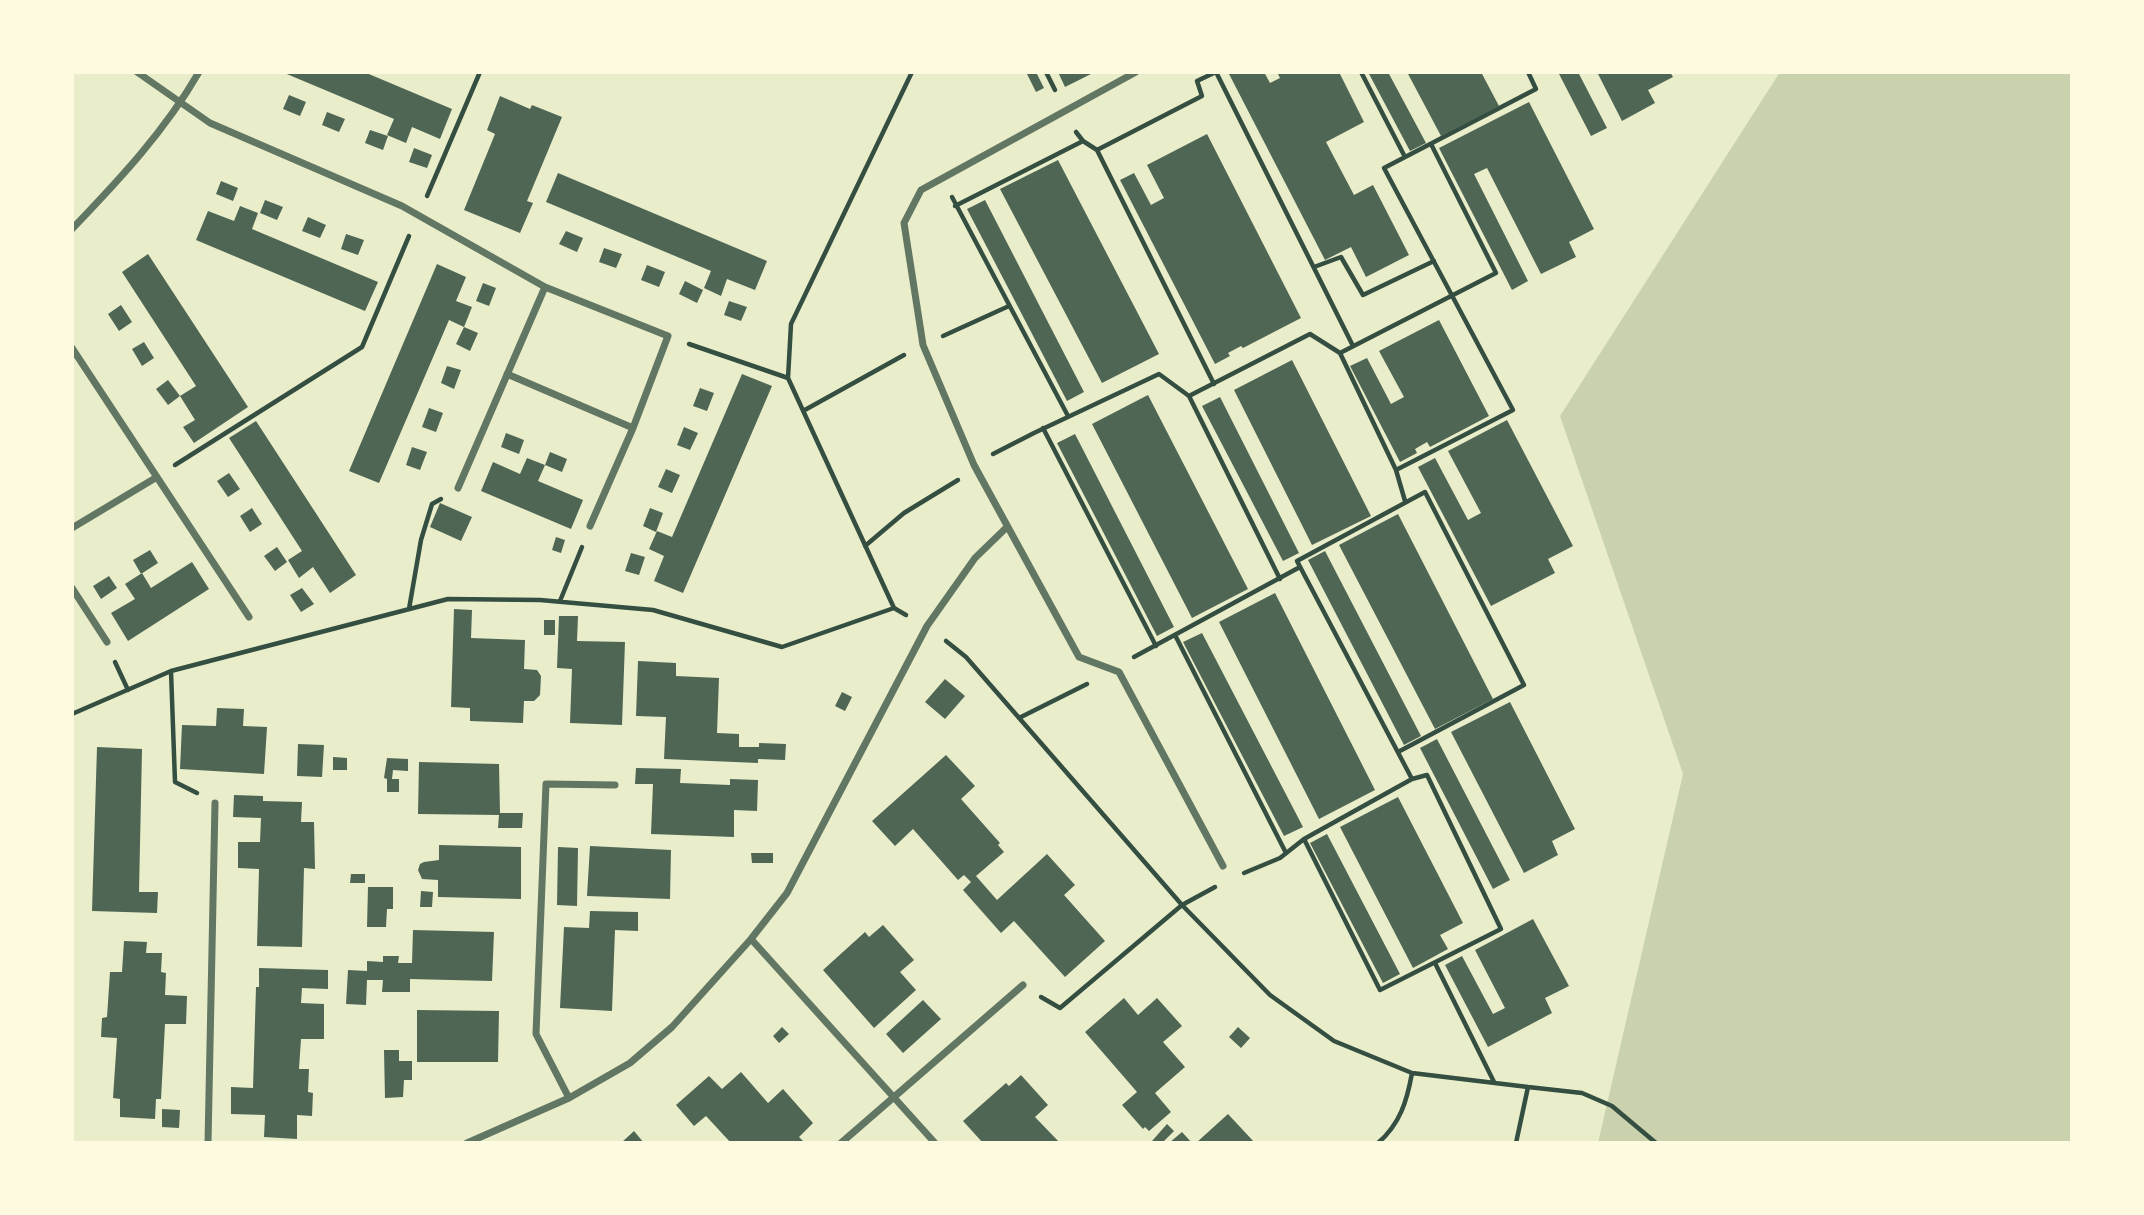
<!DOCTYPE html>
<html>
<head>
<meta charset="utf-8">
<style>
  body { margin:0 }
  #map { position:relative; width:2144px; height:1215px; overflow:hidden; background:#e9edc9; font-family:"Fira Sans",sans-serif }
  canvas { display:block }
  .frame { position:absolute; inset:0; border:74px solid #fefae0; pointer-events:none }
</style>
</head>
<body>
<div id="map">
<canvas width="2144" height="1215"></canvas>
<div class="frame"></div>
</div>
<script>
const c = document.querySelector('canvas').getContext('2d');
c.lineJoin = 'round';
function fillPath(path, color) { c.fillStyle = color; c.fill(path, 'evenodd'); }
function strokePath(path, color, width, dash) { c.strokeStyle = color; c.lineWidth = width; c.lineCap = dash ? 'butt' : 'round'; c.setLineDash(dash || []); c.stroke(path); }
fillPath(new Path2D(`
  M1780,72h292v1071h-474l85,-369 -123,-358z`), '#cad2ad');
fillPath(new Path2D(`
  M282,72h82l88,37 -12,30 -28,-12 -6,16 -19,-8 7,-16z
  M1026,72h10l8,16 -8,4z
  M1058,72h37l-30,15z
  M1228,72h36l6,11 10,-5 -3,-6h62l25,50 -38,20 28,53 19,-10 36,70 -43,22 -15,-30 -26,13z
  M1368,72h20l38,71 -16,8z
  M1407,72h74l18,34 -58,30z
  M1558,72h20l29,56 -16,8z
  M1597,72h73l3,5 -25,13 7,13 -33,18z
  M289,95l17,7 -6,14 -17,-7z
  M500,96l30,13 2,-4 30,12 -35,84 6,2 -13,30 -56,-23 31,-76 -8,-4z
  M1529,102l65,127 -25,13 7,15 -35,17 -54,-106 -13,6 54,107 -16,9 -73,-142z
  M327,112l18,7 -6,13 -17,-7z
  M370,130l18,6 -5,14 -18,-7z
  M1207,134l94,184 -58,30 -2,-2 -13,7 2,3 -15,8 -95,-184 14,-7 17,32 13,-7 -17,-33z
  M414,148l18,7 -5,13 -18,-6z
  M1058,160l101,194 -57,29 -102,-194z
  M558,173l209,88 -12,29 -28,-11 -6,17 -17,-8 7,-17 -165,-69z
  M221,181l17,7 -5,13 -17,-7z
  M265,200l18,7 -6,13 -17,-7z
  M985,200l99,192 -17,9 -100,-192z
  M240,206l18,7 -6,16 126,53 -13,29 -169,-71 12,-29 26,10z
  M308,217l18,8 -6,13 -18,-7z
  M566,231l17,7 -6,14 -18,-8z
  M346,234l18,6 -6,15 -17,-6z
  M604,248l18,6 -6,14 -17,-6z
  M148,254l100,153 -54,36 -11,-16 12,-7 -15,-24 16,-10 -74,-114z
  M437,264l29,13 -10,24 16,6 -8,20 -15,-7 -70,163 -30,-12z
  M647,265l18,7 -6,15 -18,-7z
  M685,281l18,9 -6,13 -18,-9z
  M483,283l13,5 -7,18 -13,-5z
  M729,301l18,6 -6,14 -17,-6z
  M121,305l11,17 -13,9 -11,-17z
  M1439,320l50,96 -59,31 -3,-5 -12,7 2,4 -17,9 -50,-96 17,-8 24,46 13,-7 -25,-46z
  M464,327l14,6 -8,18 -14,-7z
  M144,342l10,16 -12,8 -10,-17z
  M1292,360l79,156 -59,29 -78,-155z
  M447,366l14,4 -7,19 -13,-6z
  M742,374l30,12 -89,207 -29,-12 10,-25 -15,-7 8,-18 15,6z
  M168,380l12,16 -12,9 -12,-16z
  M700,388l14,5 -7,18 -14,-5z
  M1148,395l100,194 -56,29 -100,-194z
  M1220,397l79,156 -16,8 -81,-155z
  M429,408l14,5 -7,19 -14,-5z
  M1507,420l66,126 -25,13 7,14 -64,33 -73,-139 17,-9 33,62 13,-7 -33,-62z
  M256,421l100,154 -26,18 -17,-26 -14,11 -11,-18 14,-9 -73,-113z
  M684,427l14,6 -8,17 -13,-5z
  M506,433l18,7 -5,14 -18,-7z
  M1075,434l99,193 -17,9 -100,-193z
  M412,447l15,5 -7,18 -14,-5z
  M550,452l17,7 -5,13 -17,-7z
  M527,458l18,7 -7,16 45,19 -12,29 -90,-38 12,-29 27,12z
  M666,469l14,6 -8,18 -14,-6z
  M229,473l11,16 -12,8 -11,-16z
  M440,503l32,14 -11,24 -31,-14z
  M252,508l10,16 -12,8 -10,-16z
  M650,508l13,5 -7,19 -13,-6z
  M1398,514l95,185 -58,30 -96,-184z
  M556,537l9,3 -4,13 -9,-3z
  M277,547l10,15 -12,9 -11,-15z
  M150,550l8,13 -17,11 -8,-14z
  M1325,551l96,185 -17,9 -96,-185z
  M631,553l14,4 -6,18 -14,-4z
  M192,562l17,27 -81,52 -17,-28 24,-14 -10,-15 17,-11 9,15z
  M109,576l8,12 -16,11 -8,-13z
  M302,588l12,16 -13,8 -11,-17z
  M1275,593l100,197 -56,29 -100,-197z
  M454,609l18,1 -1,28 54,2 -1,29 13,1 4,6 -1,19 -6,6h-10l-1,22 -53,-2v-13l-19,-1z
  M559,616h19l-1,25 48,1 -3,83 -52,-2 2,-54 -15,-1z
  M544,620h11v15h-11z
  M1202,633l101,194 -19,9 -101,-194z
  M638,661l38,2v13l43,2 -2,55 22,1v13h20v-4l27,1 -1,16 -27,-1v4l-94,-4 2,-42 -30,-1z
  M945,679l20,17 -20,23 -20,-17z
  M842,692l10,5 -7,14 -10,-5z
  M1510,702l65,127 -23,12 6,14 -34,18 -73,-141z
  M217,708l27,1 -1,17 24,1 -3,47 -84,-5 2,-44 34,1z
  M1437,739l73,141 -17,9 -73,-141z
  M298,744l26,1 -2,32 -25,-1z
  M97,747l45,2 -3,143h19l-1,21 -65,-2z
  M946,755l29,31 -14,13 39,44 -2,2 6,7 -28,24 21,24 50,-46 28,31 -11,10 41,46 -40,36 -51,-56 -13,12 -38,-43 8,-8 -7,-7 -6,5 -45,-51 -18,17 -23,-25z
  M333,757l14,1v12h-14z
  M387,758l21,1v12l-15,-1 -1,9h7v13h-12v-13l-3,-1z
  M419,762l80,2 1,49h23l-1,15h-24l1,-13 -81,-1z
  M636,768l45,1 -1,14 50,2v-6l28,1 -1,31 -23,-1v27l-83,-3 2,-50h-18z
  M234,795l29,1v5l39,1 -1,20h13l1,47 -11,-1 -2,79 -45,-1 2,-77 -21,-1v-26h22l1,-24 -28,-1z
  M1398,797l65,126 -23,12 8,14 -35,19 -73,-141z
  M1327,834l73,140 -17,9 -73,-140z
  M439,845l82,2v52l-83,-2v-17l-16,-1 -4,-9 2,-6 4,-2 15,-2z
  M590,846l81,4 -1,49 -83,-3z
  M558,847l20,1 -1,58 -20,-1z
  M751,853h22v10h-21z
  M351,874h14v9h-15z
  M368,887h25v22h-6l-1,18h-19z
  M421,891l12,1 -1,15h-12z
  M590,911l48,1v19l-23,-1 -3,81 -52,-3 4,-81 25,1z
  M1533,919l36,67 -24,12 7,15 -64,34 -43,-82 17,-9 31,58 12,-6 -30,-58z
  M883,925l31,35 -14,12 16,18 -42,38 -51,-58 42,-38 4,5z
  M413,930l81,2 -2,49 -82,-2v13h-28l1,-12h-16l-1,25 -20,-1 2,-34 19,1v-10l16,1v-6h16l-1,7h14z
  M124,941l23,1 -1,11h16l-1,19 5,1 -1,22 22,1 -1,28h-21l-4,75h-5l-1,20 -35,-2v-18l-7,-1 4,-60 -16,-1 1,-19 5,-1 3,-45h12z
  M259,968l69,2v19l-26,-1 -1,15 23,1v35h-23l-2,30h10l-1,23 5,1 -1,23 -15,-1v24l-33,-2 1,-22 -34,-1v-27l22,1 3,-101h3z
  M1124,998l14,17 19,-17 25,28 -19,16 22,25 -30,26 16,19 -22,19 -4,-4 -2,2 -21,-24 15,-13 -52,-60z
  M923,1000l18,19 -38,34 -17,-19z
  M417,1010l82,1 -1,51h-81z
  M782,1027l7,7 -10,9 -6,-7z
  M1238,1027l12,11 -9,10 -12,-11z
  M384,1050h15v11h13v19h-8l-1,17 -18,1z
  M741,1072l27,31 15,-14 30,34 -14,14 4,4 -2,2h-70l-25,-27 -12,10 -18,-21 33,-29 13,13z
  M1021,1075l27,30 -13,12 25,26h-77l-20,-22 43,-38 3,3z
  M162,1109l18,1 -1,18 -17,-1z
  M1228,1114l27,29h-59z
  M1167,1124l7,7 -12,12h-8l-2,-2z
  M634,1131l10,12h-23z
  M1182,1132l10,11h-23z`), '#4f6655');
strokePath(new Path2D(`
  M1046,72l9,18
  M1216,72l137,274
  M1361,72l44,85
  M1076,132l7,9 14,9 117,234
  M1097,150l105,-54 -5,-15 19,-9
  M427,196l53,-124
  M952,197l116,219
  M955,206l128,-65
  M1314,267l27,-10 22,38 71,-34
  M943,336l66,-30
  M689,344l99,34
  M1340,353l56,117 9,31
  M1189,396l91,183
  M803,411l101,-56
  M1043,428l113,218
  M993,454l41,-21 125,-59 30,22 121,-62 30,19 156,-80 -65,-129
  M175,465l187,-118 47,-111
  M1396,470l117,-60 -129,-242 152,-79 -8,-17
  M865,546l39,-33 54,-33
  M560,601l22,-54
  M409,609l12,-69 11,-36 9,-5
  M906,615l-12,-7 -106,-230 3,-54 121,-252
  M1175,635l111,218
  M946,641l20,16 216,248 88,90 64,46 78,32 116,14 -12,56
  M1134,657l166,-90
  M115,662l13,28
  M171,671l4,111 22,11
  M72,714l99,-43 277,-72 92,1 113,10 129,37 112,-39
  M1019,718l68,-34
  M1398,752l126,-67 -99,-193 -128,69 115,218
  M1244,873l36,-15 24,-19 108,-60 15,-4 74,154 -121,61 -76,-151
  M1435,963l59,119
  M1041,997l19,11 122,-103 33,-18
  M1528,1087l54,6 30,13 44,37
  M1378,1143c22,-19 29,-42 34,-70`), '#344e41', 4.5);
strokePath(new Path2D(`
  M137,72l73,51 192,83 143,81 123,49 -35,92 -43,98
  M1136,72l-215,118 -17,33 19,122 51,120 105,192 40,15 104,194
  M72,229c47,-49 93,-98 127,-157
  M72,348l177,269
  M507,374l126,54
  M458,488l87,-201
  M72,528l85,-51
  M72,588l35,54
  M751,939l184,204
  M569,1098l-33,-64 10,-250 69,1
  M208,1143l7,-340
  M467,1143l102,-45 61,-35 42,-36 79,-88 36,-46 140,-267 48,-68 32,-31
  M841,1143l182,-158`), '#617663', 7);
</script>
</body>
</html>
